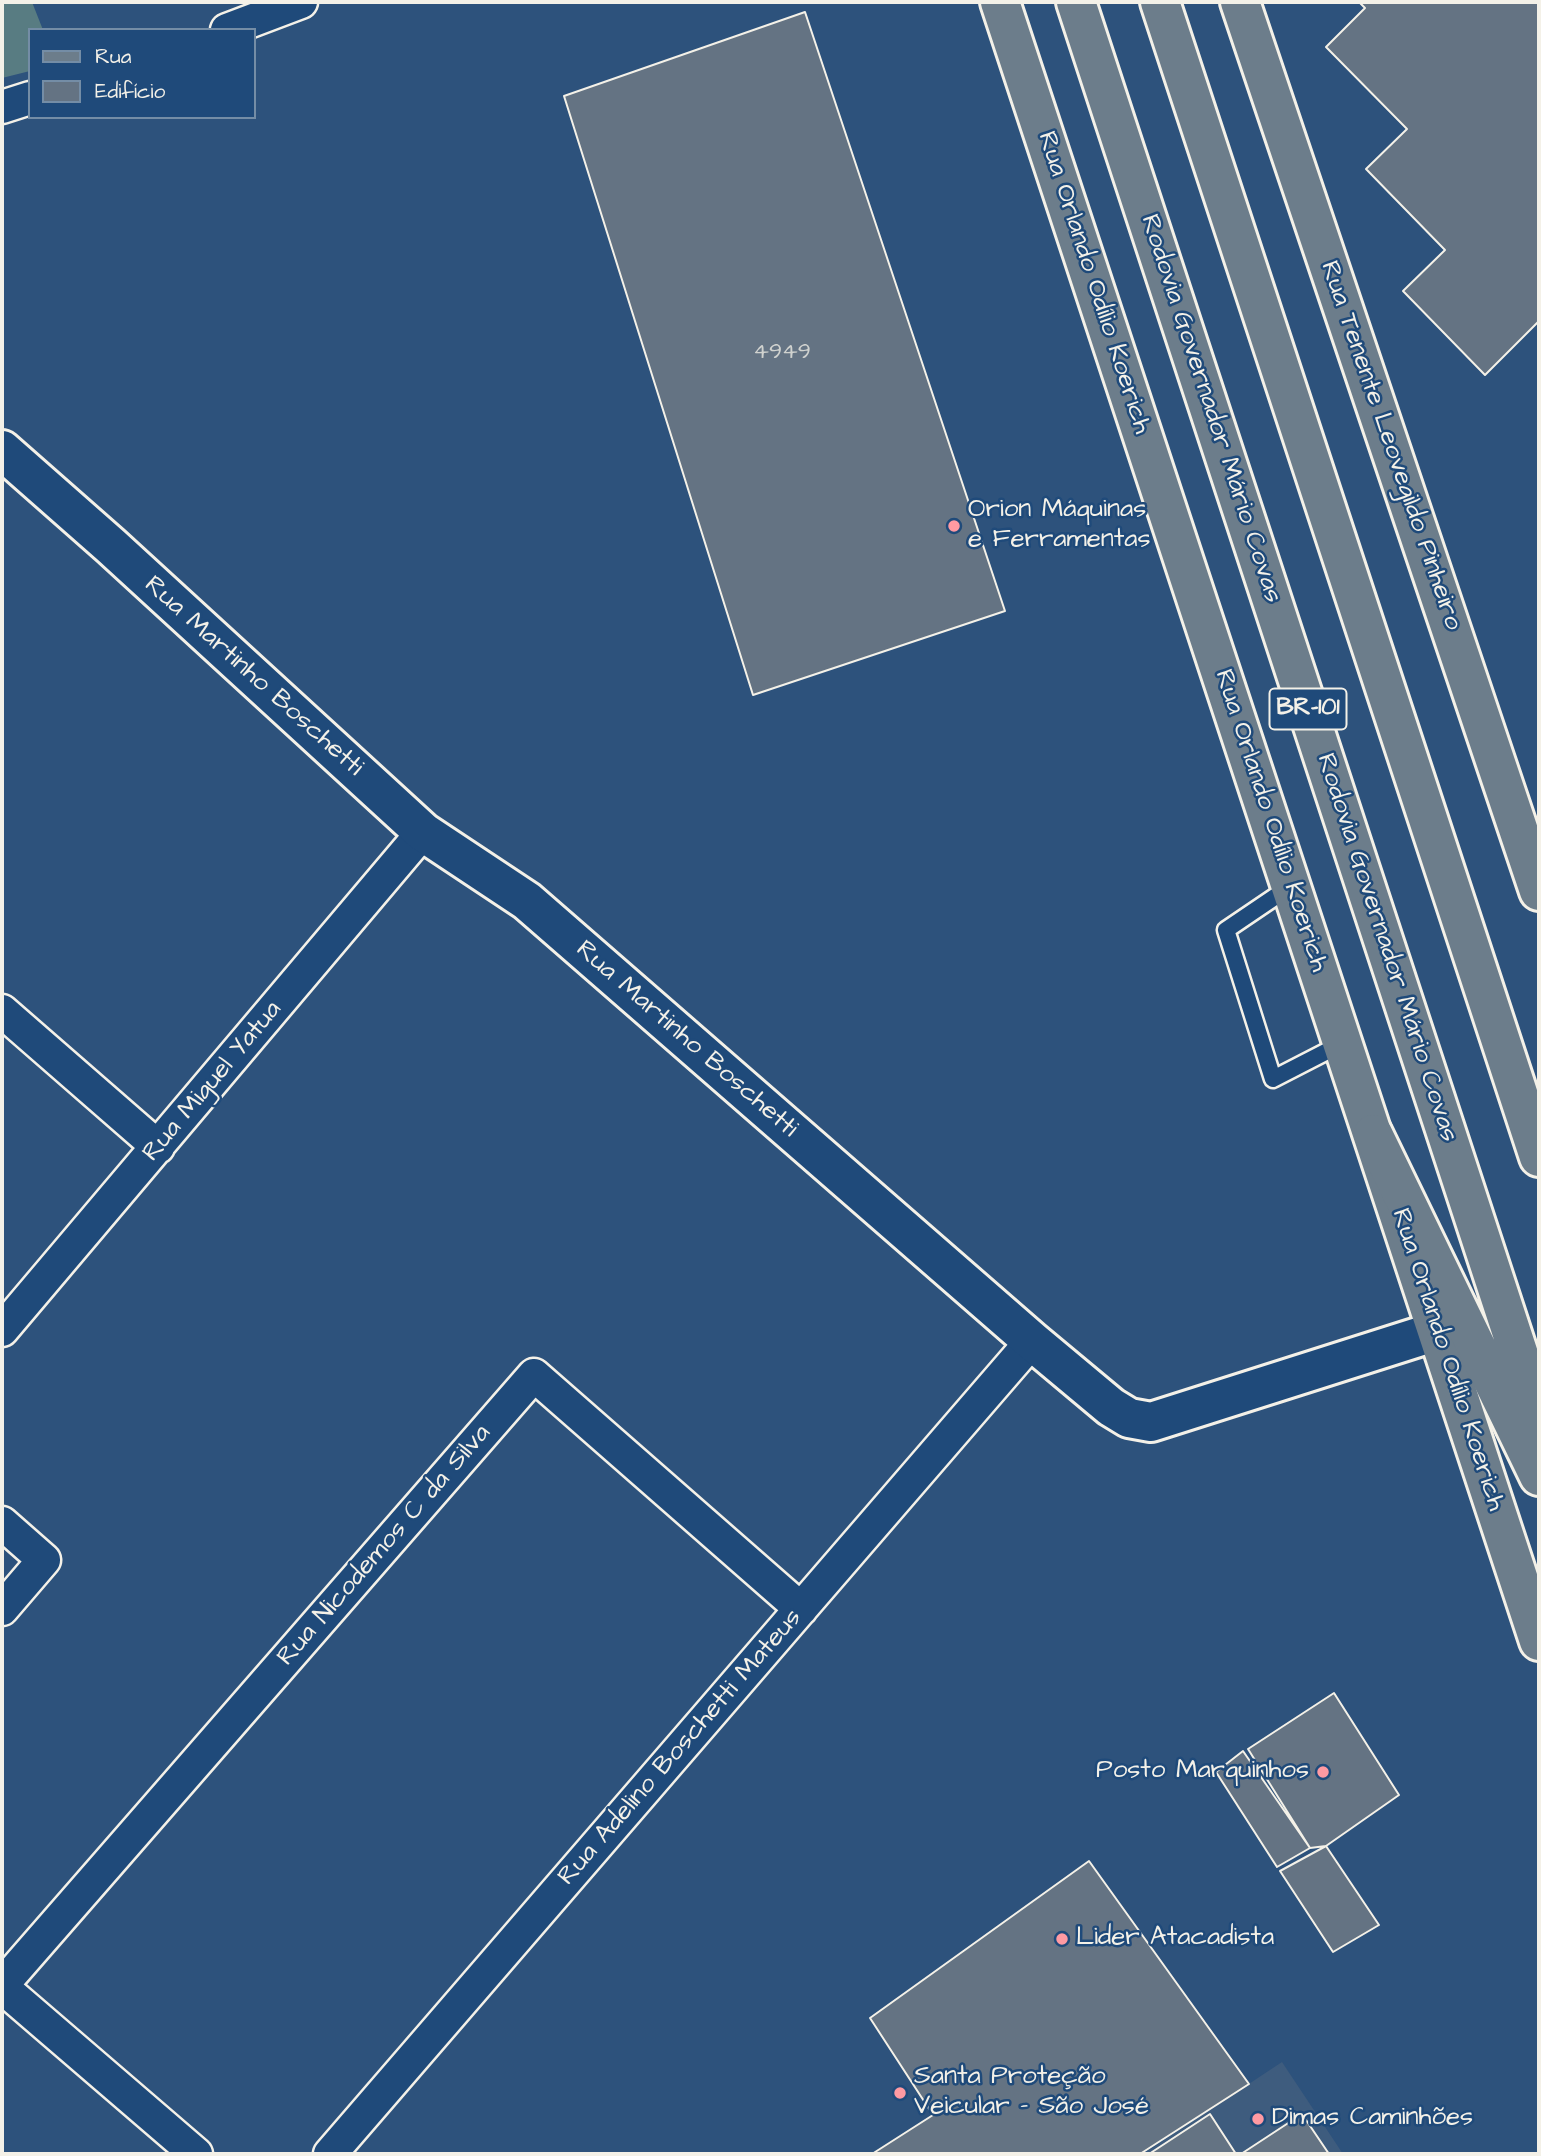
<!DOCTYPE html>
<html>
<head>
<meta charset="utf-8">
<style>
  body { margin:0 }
  #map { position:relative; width:1541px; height:2156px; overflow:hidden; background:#2d527c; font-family:"Architects Daughter",sans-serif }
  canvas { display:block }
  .frame { position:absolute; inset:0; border:4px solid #f4f1e8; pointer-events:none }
  .legend { position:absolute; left:28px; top:28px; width:228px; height:91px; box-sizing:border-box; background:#1f4a7a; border:2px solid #748da6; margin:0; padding:9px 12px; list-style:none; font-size:21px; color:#f4f1e8 }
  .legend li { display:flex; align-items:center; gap:14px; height:35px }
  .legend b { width:35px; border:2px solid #748da6 }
</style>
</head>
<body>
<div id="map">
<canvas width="1541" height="2156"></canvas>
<div class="frame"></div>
<ul class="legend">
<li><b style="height:9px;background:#6c7d8b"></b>Rua</li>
<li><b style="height:19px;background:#647383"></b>Edifício</li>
</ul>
</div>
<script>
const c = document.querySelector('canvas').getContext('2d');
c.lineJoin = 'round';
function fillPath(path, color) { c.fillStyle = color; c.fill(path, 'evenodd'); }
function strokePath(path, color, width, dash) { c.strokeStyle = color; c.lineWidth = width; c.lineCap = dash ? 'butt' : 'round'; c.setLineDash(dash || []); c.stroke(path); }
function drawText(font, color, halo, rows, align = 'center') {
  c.font = font + ' "Architects Daughter",sans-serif'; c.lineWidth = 5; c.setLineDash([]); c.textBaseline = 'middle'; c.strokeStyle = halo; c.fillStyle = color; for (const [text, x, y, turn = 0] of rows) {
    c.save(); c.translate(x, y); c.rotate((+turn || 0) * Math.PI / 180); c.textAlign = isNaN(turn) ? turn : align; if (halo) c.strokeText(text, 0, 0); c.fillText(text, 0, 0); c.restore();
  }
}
fillPath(new Path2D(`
  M1282,2062l61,92h-200z`), '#3e5c7e');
fillPath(new Path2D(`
  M2,2h30l11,28h-13v41l-28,7z`), '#587c82');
const building = new Path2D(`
  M1359,2h180v319l-54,54 -82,-84 42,-41 -79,-81 41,-40 -81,-82 39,-39z
  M805,12l200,599 -252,84 -189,-599z
  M1334,1693l65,102 -73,51 -16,2 -62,-99z
  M1243,1751l67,97 -33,19 -61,-95z
  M1326,1846l53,79 -46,27 -53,-81z
  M1089,1861l160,223 -109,70h-268l61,-39 -63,-97z
  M1210,2114l26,40h-87z
  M1302,2114l27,40h-88z`);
fillPath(building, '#647383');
strokePath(building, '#f4f1e8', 2);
const lane = new Path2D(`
  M1291,886l-65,44 47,149 70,-36`);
const street = new Path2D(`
  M227,30l74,-28
  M2,107l28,-9
  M2,1011l156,136
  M2,1330l421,-498
  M2,1523l42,37 -42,49
  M2,1985l532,-610 267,234
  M2,1987l194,167
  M330,2154l702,-813`);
const secondary = new Path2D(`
  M2,450l109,96 312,286 104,69 505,440 79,66 18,11 22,4 286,-91`);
const primary = new Path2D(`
  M1000,2l539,1639
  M1240,2l299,889`);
const highway = new Path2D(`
  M1076,2l463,1414
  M1160,2l379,1155
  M1373,1134l166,342`);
strokePath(lane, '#f4f1e8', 21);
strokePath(street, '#f4f1e8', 37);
strokePath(secondary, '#f4f1e8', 44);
strokePath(primary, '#f4f1e8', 44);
strokePath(highway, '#f4f1e8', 44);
strokePath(lane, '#1f4a7a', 16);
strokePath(street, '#1f4a7a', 32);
strokePath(secondary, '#1f4a7a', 38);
strokePath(primary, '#6c7d8b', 38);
strokePath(highway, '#6c7d8b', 38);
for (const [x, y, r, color] of [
  [954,526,7,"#ff9aa2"],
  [1323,1772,7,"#ff9aa2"],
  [1062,1939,7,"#ff9aa2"],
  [900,2093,7,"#ff9aa2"],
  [1258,2119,7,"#ff9aa2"]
]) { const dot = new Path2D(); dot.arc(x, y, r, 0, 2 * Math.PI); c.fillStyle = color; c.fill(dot); strokePath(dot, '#1f4a7a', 2.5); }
drawText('23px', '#d0d2cf', null, [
  ["4949",782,353]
]);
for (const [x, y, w] of [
  [1308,709,77]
]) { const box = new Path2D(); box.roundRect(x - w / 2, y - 20.5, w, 41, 5); c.fillStyle = '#1f4a7a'; c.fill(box); strokePath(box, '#f4f1e8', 2); }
drawText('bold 24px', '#f4f1e8', null, [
  ["BR-101",1308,709]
]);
drawText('26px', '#f4f1e8', '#1f4a7a', [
  ["Rua Orlando Odílio Koerich",1093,283,72],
  ["Rodovia Governador Mário Covas",1210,409,72],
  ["Rua Tenente Leovegildo Pinheiro",1390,446,71],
  ["Rua Martinho Boschetti",253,677,42],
  ["Rua Orlando Odílio Koerich",1270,821,72],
  ["Rodovia Governador Mário Covas",1386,948,72],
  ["Rua Martinho Boschetti",686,1040,41],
  ["Rua Miguel Yatua",213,1082,-50],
  ["Rua Orlando Odílio Koerich",1447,1360,72],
  ["Rua Nicodemos C da Silva",385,1546,-49],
  ["Rua Adelino Boschetti Mateus",681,1748,-49]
]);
drawText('26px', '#f4f1e8', '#1f4a7a', [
  ["Orion Máquinas",968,511],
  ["e Ferramentas",968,541],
  ["Posto Marquinhos",1309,1772,"right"],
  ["Lider Atacadista",1076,1939],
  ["Santa Proteção",914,2078],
  ["Veicular - São José",914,2108],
  ["Dimas Caminhões",1272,2119]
], 'left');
</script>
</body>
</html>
